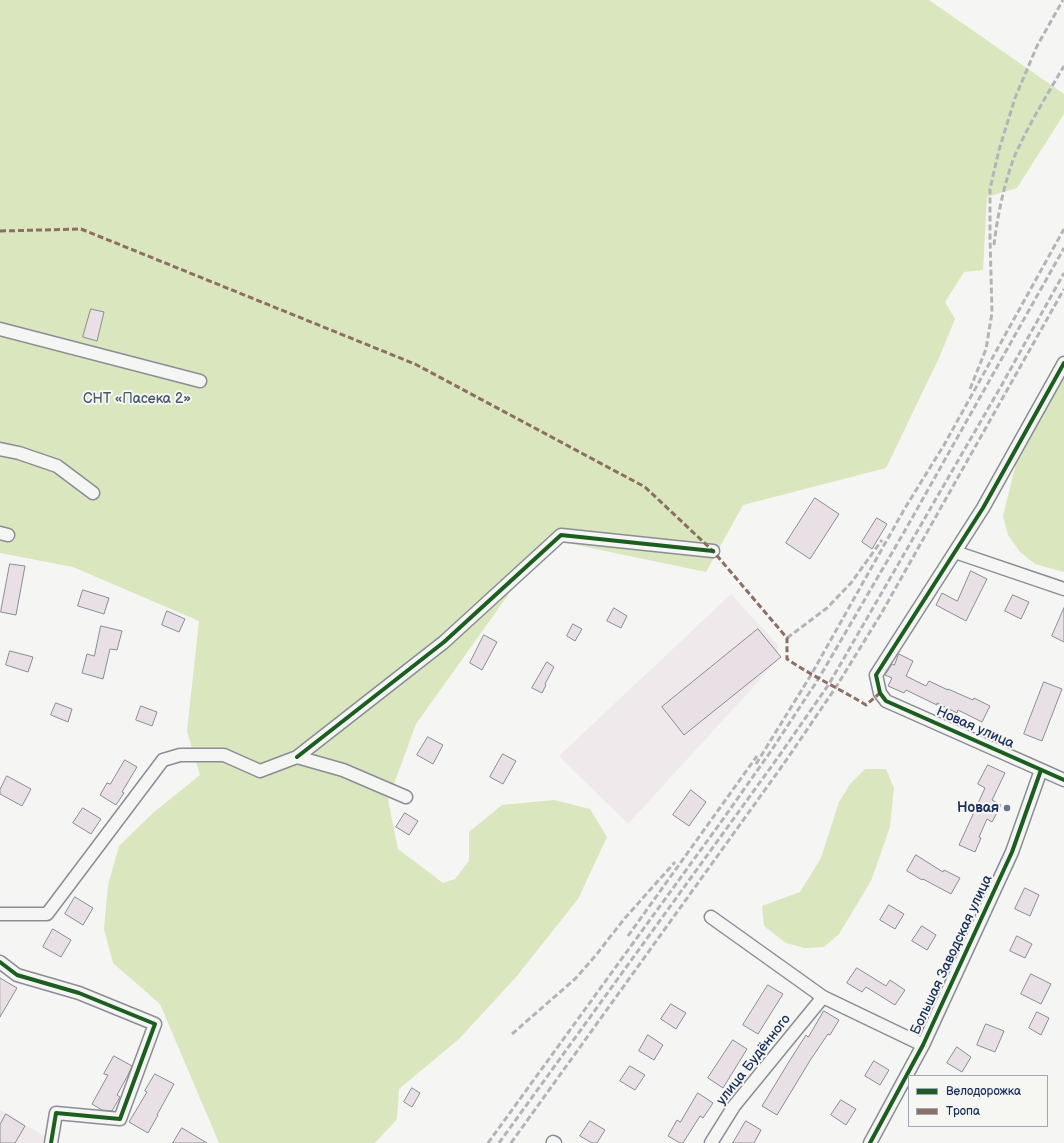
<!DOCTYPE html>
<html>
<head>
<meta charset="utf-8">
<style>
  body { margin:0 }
  #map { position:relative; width:1064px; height:1143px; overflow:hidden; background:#f5f5f3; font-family:"Balsamiq Sans",sans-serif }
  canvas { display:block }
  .legend { position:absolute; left:908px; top:1075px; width:140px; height:52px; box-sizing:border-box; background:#f6f6f2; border:1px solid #9ea6b7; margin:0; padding:5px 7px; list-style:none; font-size:12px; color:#1b2f5e }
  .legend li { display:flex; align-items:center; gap:8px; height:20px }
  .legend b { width:20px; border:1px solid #9ea6b7 }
</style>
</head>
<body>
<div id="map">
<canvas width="1064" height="1143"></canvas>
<ul class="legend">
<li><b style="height:5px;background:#1b5e20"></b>Велодорожка</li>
<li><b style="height:5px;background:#8d6e63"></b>Тропа</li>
</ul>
</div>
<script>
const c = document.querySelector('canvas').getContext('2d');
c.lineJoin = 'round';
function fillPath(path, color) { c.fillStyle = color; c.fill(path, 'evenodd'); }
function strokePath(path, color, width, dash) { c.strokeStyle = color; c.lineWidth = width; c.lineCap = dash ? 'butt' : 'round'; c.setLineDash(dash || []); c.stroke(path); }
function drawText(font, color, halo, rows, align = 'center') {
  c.font = font + ' "Balsamiq Sans",sans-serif'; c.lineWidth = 4; c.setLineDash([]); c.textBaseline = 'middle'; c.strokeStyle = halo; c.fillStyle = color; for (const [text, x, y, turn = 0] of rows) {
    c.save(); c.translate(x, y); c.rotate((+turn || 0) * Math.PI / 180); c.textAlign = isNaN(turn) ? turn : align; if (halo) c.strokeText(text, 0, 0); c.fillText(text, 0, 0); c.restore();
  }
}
fillPath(new Path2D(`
  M731,594l47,51 -1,16 -149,163 -69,-68z
  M0,1110l49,29 -2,4h-47z`), '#f0e9ec');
fillPath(new Path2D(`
  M0,0h929l135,94v20l-47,74 -30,9 -4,73 -19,2 -19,30 10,17 -16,39 -53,110 -143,37 -37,67 -158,-33 -132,185 -28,76 10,49 45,34 12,-4 14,-18v-29l33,-27 52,-5 36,9 17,28 -29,62 -62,78 -57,62 -60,50 -2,30 -22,24h-156l-59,-139 -47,-41 -9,-34 4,-44 11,-39 34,-33 47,-38 -13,-44 12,-110 -126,-54 -73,-14z
  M1064,377v195l-29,-8 -15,-12 -12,-17 -5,-19 14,-57z
  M865,769h21l8,19 -4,39 -19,54 -32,53 -15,13 -19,1 -19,-5 -22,-17 -2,-20 38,-14 21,-34 18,-56 11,-18z`), '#dae6bd');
const building = new Path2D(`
  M91,309l13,3 -7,29 -14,-4z
  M815,498l24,16 -29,45 -24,-16z
  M877,518l10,6 -15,25 -10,-7z
  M10,564l15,2 -9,49 -15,-3z
  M971,571l16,8 -21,42 -30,-16 6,-12 15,8z
  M83,590l26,8 -5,16 -26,-8z
  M1013,595l16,7 -8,17 -16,-8z
  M614,608l13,8 -6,12 -14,-7z
  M1064,608v34l-12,-6z
  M167,611l18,8 -6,13 -17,-7z
  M573,624l9,5 -7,12 -8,-5z
  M101,626l21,5 -5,19 -7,-1 -7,30 -21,-6 5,-19 7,2z
  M758,629l23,28 -97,78 -22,-28z
  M484,635l13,7 -15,28 -12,-7z
  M10,651l23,6 -5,15 -22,-7z
  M899,654l14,7 -7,15 20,10 3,-5 19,9v-1l25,11 1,-2 16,8 -8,16 -24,-12 -1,3 -20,-10v2l-31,-15 -2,3 -16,-7 4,-8 -7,-3 7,-11 2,1z
  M547,662l7,5 -9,17 1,1 -4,8 -10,-5z
  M1044,682l18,7 -20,52 -18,-7z
  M56,703l16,6 -4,13 -17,-7z
  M141,706l16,6 -5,14 -16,-6z
  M428,737l15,8 -10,19 -16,-9z
  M503,754l13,7 -13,23 -13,-7z
  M125,760l12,7 -15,25 2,1 -8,12 -16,-10 7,-12 3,1z
  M988,765l17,8 -13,27 9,5 -9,17 -5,-3 -8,18 2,1 -6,14 -16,-7 26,-57 -7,-4z
  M7,776l24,13 -9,17 -22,-12v-4z
  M691,790l15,12 -17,24 -16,-11z
  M83,808l18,11 -10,15 -18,-11z
  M405,813l13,8 -9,14 -13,-8z
  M916,855l27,17 1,-2 16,8 -9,16 -28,-15 -1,1 -15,-9z
  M1025,888l14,7 -9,21 -15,-7z
  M75,897l18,11 -10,17 -18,-11z
  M889,905l15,9 -9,15 -15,-9z
  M922,926l14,9 -9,15 -15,-9z
  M53,929l18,11 -10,17 -18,-10z
  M1017,936l15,8 -7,14 -15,-7z
  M857,968l29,18 4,-6 15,10 -10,15 -29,-18 -4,5 -15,-9z
  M1031,974l20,10 -10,20 -20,-10z
  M0,978l17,10 -17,29z
  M768,985l15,9 -25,40 -15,-9z
  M671,1004l15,9 -10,16 -15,-10z
  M824,1011l15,9 -9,15 -2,-1 -17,25 -34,56 -15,-9 28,-46 16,-25 2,2z
  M1037,1012l12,6 -8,17 -12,-7z
  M986,1024l18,7 -9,21 -18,-7z
  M648,1035l15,10 -9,15 -15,-9z
  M733,1040l14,9 -24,39 -15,-10z
  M957,1047l14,10 -9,15 -15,-9z
  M114,1056l18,10 -4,9 -11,20 3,2 -8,14 -10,-1 -10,-6 16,-29 -4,-1z
  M874,1061l15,9 -9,15 -15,-9z
  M630,1066l15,9 -10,15 -15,-9z
  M155,1074l19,10 -17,31h1l-10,18 -19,-11 18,-30 -2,-1z
  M412,1088l8,5 -8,14 -8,-5z
  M698,1093l15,10 -10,15 -3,-2 -17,27h-3l-12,-7 9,-16 3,2z
  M841,1100l15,9 -10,16 -15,-10z
  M6,1114l19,12 -10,17h-15v-18z
  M590,1121l15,9 -8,13h-5l-12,-7z
  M746,1121l15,9 -7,13h-21z
  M182,1128l25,15h-34z`);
fillPath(building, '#e9e0e5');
strokePath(building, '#898d95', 1);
const minor = new Path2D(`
  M0,329l200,52
  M1064,363l-81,145 -107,167 4,18 6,8 178,79
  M0,449l19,4 38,13 36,27
  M0,533l8,2
  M955,552l109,37
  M297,757l147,-115 117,-107 152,16
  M0,914h47l116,-154 17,-5h44l36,16 37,-14 46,13 63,27
  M711,917l112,80 100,48
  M0,962l17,13 62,18 76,31 -35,95 -64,-6 -5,30
  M553,1142l2,1
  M711,1143l23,-37 89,-109
  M870,1143l53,-98 89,-193 29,-82`);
strokePath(minor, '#898d95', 15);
strokePath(minor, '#f5f5f3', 12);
strokePath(new Path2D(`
  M994,245c3,-28 11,-65 21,-90 14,-31 32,-60 49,-89
  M970,389l16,-40 6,-36 -2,-75v-49l9,-39 16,-52 22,-52 26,-46
  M787,638l40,-30 24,-25 31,-43
  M756,764l55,-89 94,-167 39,-63 120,-216
  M628,936l129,-180
  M512,1034l63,-55 21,-24 29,-37 50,-56
  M488,1143l233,-321 50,-71 48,-73 88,-151 157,-279
  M499,1143l280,-387 50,-72 171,-296 64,-115
  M511,1143l274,-381 51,-75 45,-73 183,-325`), '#b2b4b9', 3, [6, 3]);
strokePath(new Path2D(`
  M0,231l81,-2 334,135 230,123 68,64 74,87v21c25,17 53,30 79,46l14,-12`), '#8d6e63', 3, [6, 3]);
strokePath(new Path2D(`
  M1064,363l-81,145 -107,167 4,18 6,8 178,79
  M297,757l147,-115 117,-107 152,16
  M0,962l17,13 62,18 76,31 -35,95 -64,-6 -5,30
  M870,1143l53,-98 89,-193 29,-82`), '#1b5e20', 4);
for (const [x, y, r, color] of [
  [1007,808,4,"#677492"]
]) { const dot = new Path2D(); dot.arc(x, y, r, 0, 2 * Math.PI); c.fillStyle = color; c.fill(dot); strokePath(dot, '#f6f6f2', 1.5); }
drawText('14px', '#455a6a', '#f6f6f2', [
  ["СНТ «Пасека 2»",137,399]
]);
drawText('14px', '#1b2f5e', '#f6f6f2', [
  ["Новая улица",975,728,24],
  ["Большая Заводская улица",952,955,-65],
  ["улица Будённого",754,1060,-52]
]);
drawText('bold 14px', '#1b2f5e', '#f6f6f2', [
  ["Новая",999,808]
], 'right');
</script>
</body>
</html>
